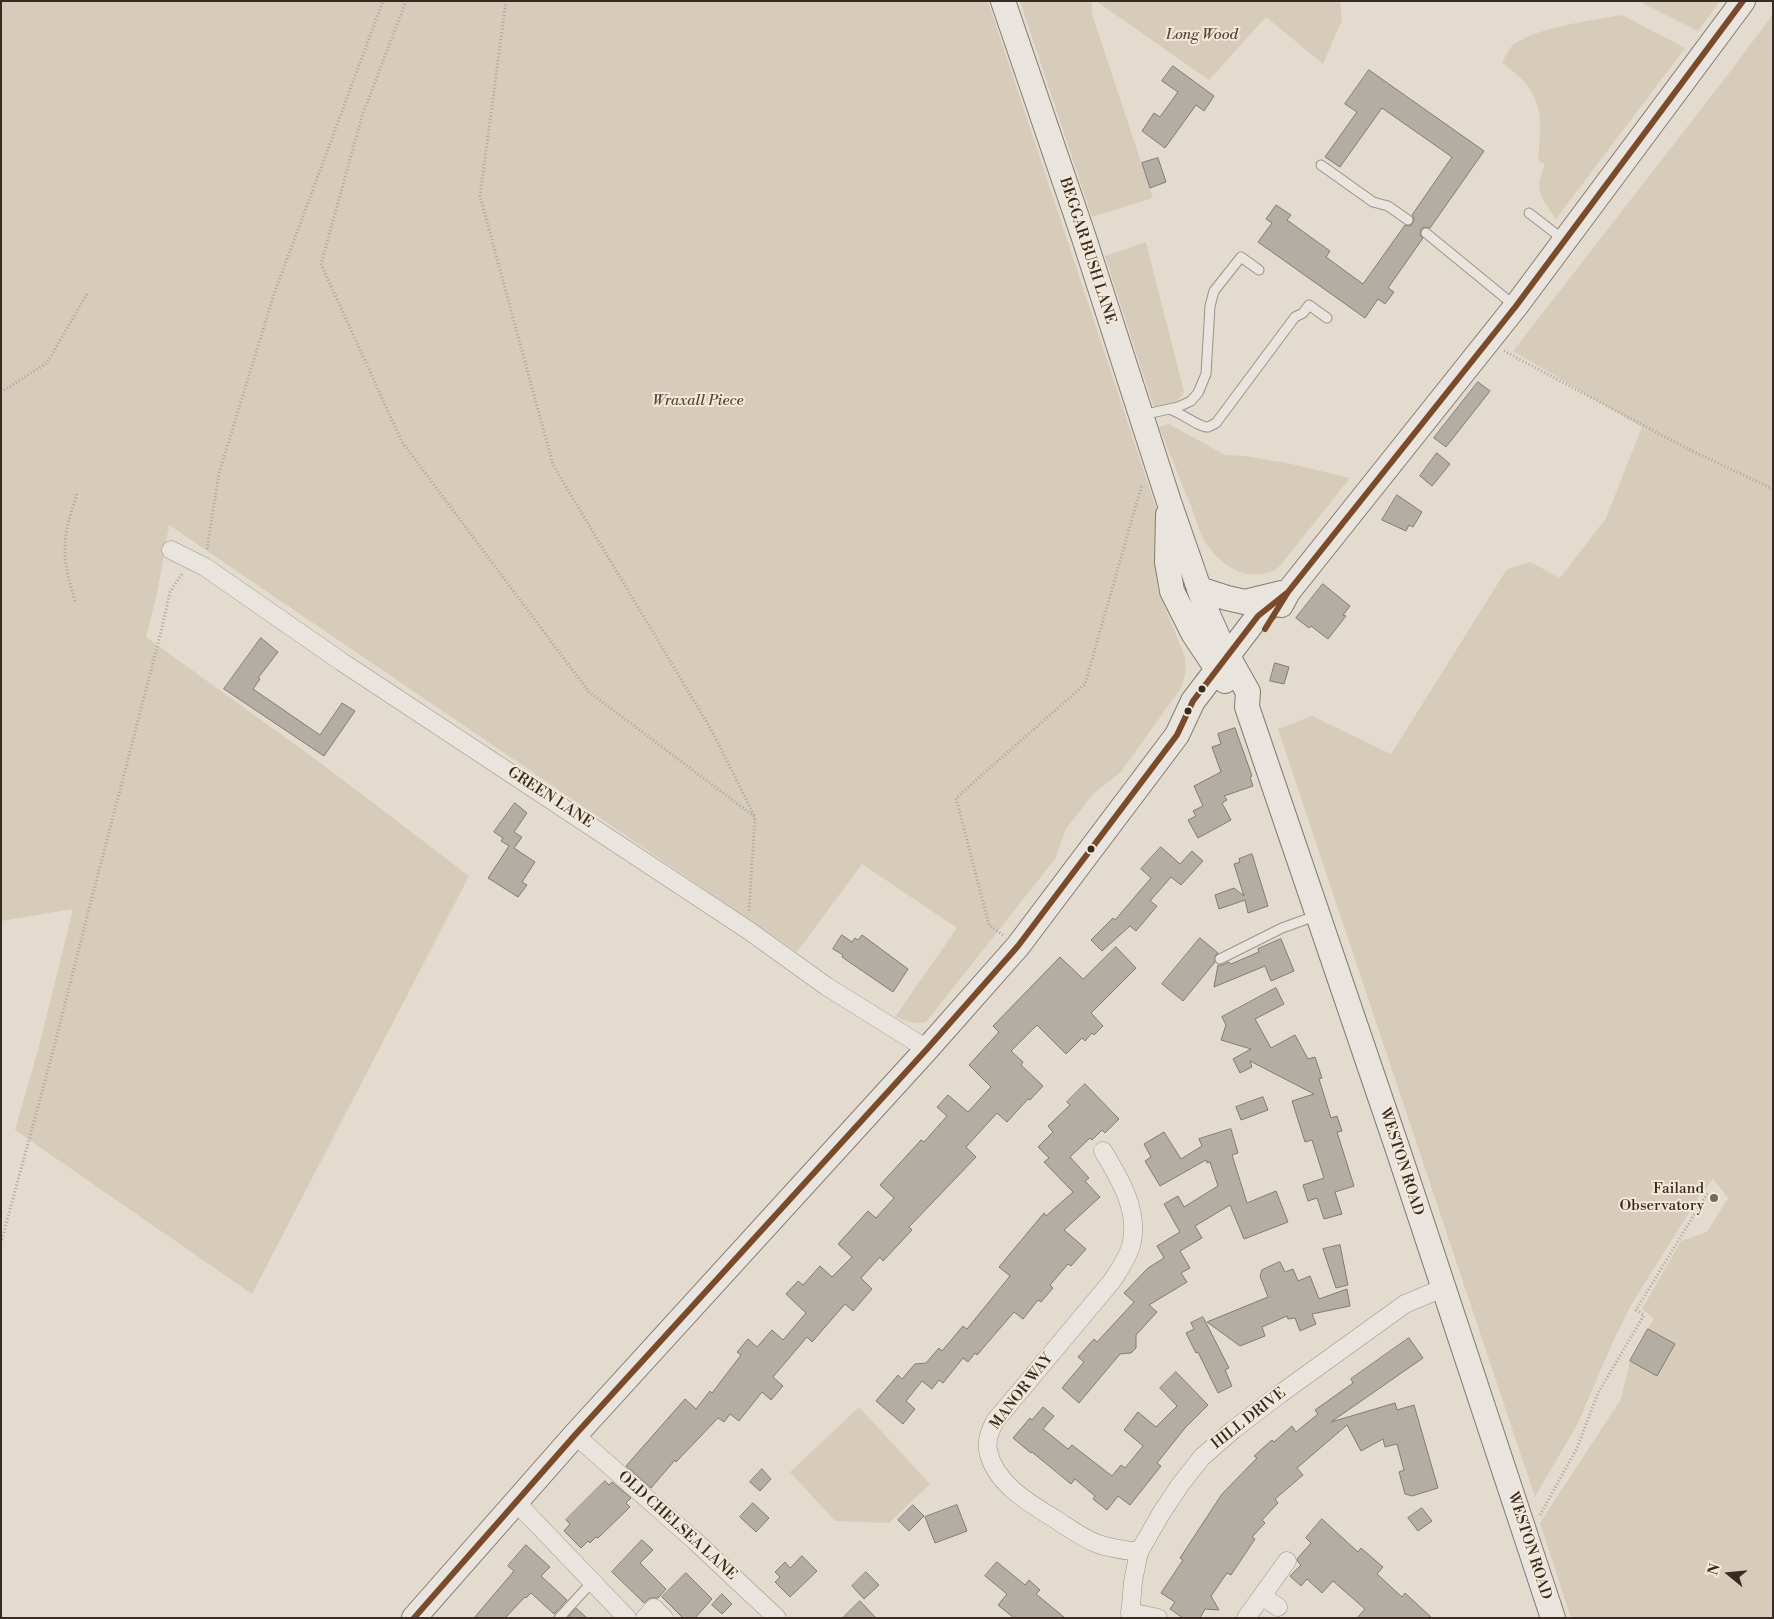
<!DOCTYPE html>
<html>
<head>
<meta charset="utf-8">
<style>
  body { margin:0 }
  #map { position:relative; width:1774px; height:1619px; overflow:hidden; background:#e3dbcd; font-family:"Libre Bodoni",serif }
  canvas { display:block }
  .frame { position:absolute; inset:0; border:2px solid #382b22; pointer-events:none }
  .north { position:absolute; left:1704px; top:1549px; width:50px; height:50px; -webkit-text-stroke:4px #f3e9d8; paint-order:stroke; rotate:287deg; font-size:14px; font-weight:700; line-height:20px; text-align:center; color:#382b22 }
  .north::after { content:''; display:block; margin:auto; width:18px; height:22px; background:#382b22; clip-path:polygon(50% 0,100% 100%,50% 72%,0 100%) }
</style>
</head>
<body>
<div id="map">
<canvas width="1774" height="1619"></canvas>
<div class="frame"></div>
<div class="north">N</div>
</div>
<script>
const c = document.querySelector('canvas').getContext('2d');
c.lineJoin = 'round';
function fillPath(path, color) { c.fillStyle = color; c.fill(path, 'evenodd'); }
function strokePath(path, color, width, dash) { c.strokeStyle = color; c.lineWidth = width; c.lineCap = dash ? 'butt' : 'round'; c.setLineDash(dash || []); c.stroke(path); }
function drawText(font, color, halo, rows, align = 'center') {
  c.font = font + ' "Libre Bodoni",serif'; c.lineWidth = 4; c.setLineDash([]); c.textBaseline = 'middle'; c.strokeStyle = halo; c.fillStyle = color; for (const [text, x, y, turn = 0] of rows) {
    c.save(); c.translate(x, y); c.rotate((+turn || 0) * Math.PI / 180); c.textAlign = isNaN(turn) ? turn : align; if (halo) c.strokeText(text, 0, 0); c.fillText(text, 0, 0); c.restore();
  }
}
fillPath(new Path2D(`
  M1,1h987l168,507 -1,50 3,32 27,67c1,12 1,20 -4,31l-60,84 -28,22 -27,35 -11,30 -129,163 -13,1 -18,-6 62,-89 -95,-64 -65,88 -628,-427 -11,64 -12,48 176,127 147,112 -217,418 -237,-164 23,-80 35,-141 -72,12z
  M1020,1h72v13l61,184 -61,19z
  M1096,1h244l2,19 -19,44 -57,-47 -57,63z
  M1638,1h82l-22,30z
  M1773,14v1604h-202l-31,-95 81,-124 9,-38 27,14 18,-31 -27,-15 6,-11 -12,-9 39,-68 26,-9 21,-34 -15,-19 -13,16 -69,110 -20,41 -33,77 -43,74 -257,-768 34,-13 79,38 116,-185 23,-7 30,16 46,-60 36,-91 -129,-76 220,-283z
  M1622,15l63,33 -129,171c-16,-23 -22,-28 -11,-55l-7,-3c5,-47 5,-70 -36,-98 3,-6 6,-13 10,-17 20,-18 83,-26 110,-31z
  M1146,242l38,150 -7,10 -23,6 -49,-152z
  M1169,424l56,31 20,1 42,7 63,15 -71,89c-27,19 -58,0 -74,-25 -6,-11 -10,-25 -14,-36 -11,-26 -21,-53 -32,-79z
  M859,1407l71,77 -41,39 -54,-2 -45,-49z`), '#d7ccb9');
const building = new Path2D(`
  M1173,66l41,30 -10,15 -8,-6 -31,43 -23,-17 12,-18 6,4 18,-25 -16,-11z
  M1369,70l115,81 -54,77 -6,-1 -3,2 -1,6 3,3 -35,50 6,4 -9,12 -7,-5 -13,19 -107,-76 14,-19 -6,-4 10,-14 15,10 -4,5 43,31 -4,6 37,27 42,-59 5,1 3,-3 1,-5 -2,-3 40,-58 -70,-49 -42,59 -15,-10 32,-45 -12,-8z
  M1158,158l8,24 -16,6 -8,-25z
  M1478,382l12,9 -44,56 -12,-9z
  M1437,453l13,11 -18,22 -12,-10z
  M1397,495l25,17 -9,15 -4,-2 -3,6 -24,-11z
  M1323,584l27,22 -7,9 3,1 -18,23 -17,-13 -2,2 -13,-10z
  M261,638l17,14 -20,26 2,1 -7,10 67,46 22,-32 13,8 -31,45 -100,-67z
  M1275,663l14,4 -5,17 -14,-3z
  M1235,728l17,48 -2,1 3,9 -29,10 3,4 -5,3 9,17 -33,18 -10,-18 8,-4 -3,-5 10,-5 -9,-20 27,-14 -9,-25 9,-3 -3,-10z
  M515,803l12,10 -13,19 8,5 -8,11 21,14 -13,20 5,3 -9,12 -30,-19 21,-32 -8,-5 2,-3 -9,-6z
  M1161,847l19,17 12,-13 11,10 -22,24 -10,-8 -21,24 7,5 -21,25 -6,-5 -28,25 -11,-11 22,-22 2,2 36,-42 -10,-9z
  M1252,854l16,52 -20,7 -3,-13 -26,9 -4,-14 19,-7 10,8 -10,-32 6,-2 -1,-3z
  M842,935l10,7 3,-4 3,2 4,-5 46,34 -15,23 -51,-35 1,-2 -10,-6z
  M1200,938l18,15 -3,3v6l-32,39 -21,-17z
  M1281,939l13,32 -23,10 -6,-15 -51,21 4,-22h4l7,-3 2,2 28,-12 -1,-3z
  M1116,947l20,21 -45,45 12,13 -9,9 -2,-2 -7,8 -3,-3 -16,16 -29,-29 -26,26 12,11 -2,3 22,21 -13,14 -2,-1 -21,23 -10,-9 -31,34 10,10 -67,70 3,3 -29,31 -3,-4 -19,21 11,11 -19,22 -8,-7 -33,38 -5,-5 -34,40 10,9 -12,14 -9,-8 -23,29 -9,-7 -6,8 -6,-4 -42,44 -1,-2 -24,28 -25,-22 59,-67 11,10 14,-18 2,2 29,-38 -4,-3 11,-13 9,8 15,-17 11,10 23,-27 -20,-19 12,-13 5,4 17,-19 12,11 20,-20 -14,-13 30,-33 8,7 18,-20 -14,-13 41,-45 3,2 23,-26 -10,-9 11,-12 20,17 23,-25 -22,-22 30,-33 -6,-6 67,-69 23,22z
  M1276,988l8,16 -29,15 16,29 24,-13 13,24 7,-2 7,21 -3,1 12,39 6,-2 5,15 -5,1 17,54 -19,6 7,22 -18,5 -7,-21 -9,3 -5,-16 21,-7 -12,-38 -7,2 -13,-41 22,-7 -64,-33 2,6 -12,6 -7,-14 18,-10 -30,-9 5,-15 -4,-8z
  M1085,1084l34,35 -14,14 -3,-3 -10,10 -2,-2 -20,19 19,21 -4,3 15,16 -36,33 22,19 -15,17 -3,-2 -18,21 3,3 -12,14 -3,-2 -15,19 -9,-7 -37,43 -2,-2 -7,9 -5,-4 -20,25 -4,-3 -7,9 -10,-8 -16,20 9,8 -12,15 -27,-23 22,-26 4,4 13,-15 11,-1 13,-15 3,3 21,-25 4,3 43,-53 -11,-9 45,-54 2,3 27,-24 -29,-30 5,-4 -11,-11 15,-15 -5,-6 22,-21 -3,-3z
  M1263,1097l5,13 -27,10 -5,-13z
  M1231,1129l7,24 -6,2 15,48 29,-12 12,31 -44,17 -14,-34 -35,21 7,12 -22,13 10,17 -9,5 6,9 -38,23 8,7 -21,23v13l-5,5 -11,1 -41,49 -17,-15 22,-26 -6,-5 16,-18 3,3 37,-40 -10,-9 24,-25 16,-10 -7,-12 23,-14 -16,-28 14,-8 6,11 34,-21 -8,-24 -3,1 -1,-3 -46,26 -15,-25 6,-4 -7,-13 20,-12 17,27 21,-13 -3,-7z
  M1340,1245l8,40 -12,3 -13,-39z
  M1280,1262l5,10 8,-3 5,12 12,-5 9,23 28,-10 3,17 -38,8 4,10 -16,7 -5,-13 -7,1 -1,-3 -25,11 3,9 -25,10 -33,-24 61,-25 -8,-21 2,-6z
  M1203,1317l26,51 -4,2 7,16 -14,7 -20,-41 -2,1 -10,-20 8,-4 -3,-6z
  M1648,1329l27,15 -18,32 -27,-15z
  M1409,1338l14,20 -92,64 64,-19 2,7 17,-5 24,83 -26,8 -7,-2 -6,-22 5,-2 -7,-26 -12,3 -2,-8 -22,12 -14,-26 -50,43 6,7 -28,24 3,4 -16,17 3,3 -13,14 3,2 -24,36 -4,-2 -16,23 8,14 -14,-1 -5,9h-17l-13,-9 5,-7 -14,-9 22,-33 -3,-2 42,-64 35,-36 -3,-2 18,-16 2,2 18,-16 4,6 22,-18 -3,-4 38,-27 -2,-4z
  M1176,1372l32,33 -23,23 -28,35 4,3 -31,39 -12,-9 -11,14 -14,-11 2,-3 -20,-17 -4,5 -39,-32 -1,1 -18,-15 17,-20 2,2 11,-13 11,9 -11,13 25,20 4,-4 40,31 9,-11 4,3 18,-22 -19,-16 14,-18 18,15 21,-21 -17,-18z
  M762,1469l9,10 -11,12 -10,-9z
  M605,1481l4,4 3,-3 19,16 -5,5 4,4 -32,31 -2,-1 -6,6 -2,-2 -7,7 -17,-17 6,-7 -4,-4z
  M753,1503l16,15 -13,14 -16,-15z
  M913,1505l11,11 -15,15 -11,-11z
  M957,1505l10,26 -32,12 -10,-26z
  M1422,1508l10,13 -14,10 -10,-13z
  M1322,1519l36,33 3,-4 22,19 -6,7 25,23 3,-4 27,25h-75l8,-9 -32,-28 -11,12 -15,-14 -6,7 -11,-10 11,-11 -3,-3 -1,-3 14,-16 -5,-5z
  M642,1540l11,10 -13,13 26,26 -8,9h-8l-6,5 -32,-31z
  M526,1545l24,22 -9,9 26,24 -13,14 -23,-21 -5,5 -1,-1 -20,21h-31l40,-47 -6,-5z
  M802,1556l15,15 -27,26 -15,-15 5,-5 -5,-5 10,-10 5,6z
  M997,1562l28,23 4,-5 11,10 -4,4 29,24h-51l-16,-13 9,-11 -22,-18z
  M866,1572l13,13 -15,14 -12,-13z
  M686,1573l26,26 -17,19h-12l-21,-21z
  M722,1594l10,10 -10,10 -10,-9z
  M860,1601l16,17h-33z
  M576,1608l11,10h-19z`);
fillPath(building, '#b3ada3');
strokePath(building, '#817b73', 1);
const service = new Path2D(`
  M1321,165l52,37 15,4 20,14
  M1529,213l35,27
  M1426,233l89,73
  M1169,409c11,3 31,19 39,18 3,-1 6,-3 8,-4l79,-106 8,-4 6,-8 18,13
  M1142,415l36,-8 13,-6 7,-8 8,-19 4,-68 4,-15 27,-34 18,13
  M1220,959l62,-31 36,-13
  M559,1618l34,-37`);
const minor = new Path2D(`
  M171,550l34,17 137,95 406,268 78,56 101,63
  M1103,1151c17,28 37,61 28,95 -4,13 -12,24 -19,35l-117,140c-4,9 -9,18 -7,29 6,33 41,53 67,69 14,9 27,19 43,25 14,5 27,6 41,8
  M575,1435l120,106 82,77
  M516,1502l111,116
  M1262,1596l16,11
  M1130,1612l28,6
  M645,1618l9,-10 10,10
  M1130,1618l3,-37 6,-29 23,-40 18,-27 22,-28 31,-27 47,-36 125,-90 38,-16
  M1246,1618l41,-57`);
const secondary = new Path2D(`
  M1003,1l81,237 85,264 40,115 13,29 26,46 -1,15 150,440 156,471
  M1168,515l-1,47 5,29 21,42 32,48
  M1199,589l28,9 18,4 37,-9
  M1281,605l7,-13 228,-286 227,-305
  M414,1618l161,-183 352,-386 91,-103 159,-211 16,-34 65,-85 30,-24`);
strokePath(service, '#99938a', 11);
strokePath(minor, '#99938a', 19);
strokePath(secondary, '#817b73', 26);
strokePath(new Path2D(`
  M406,1l-44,115 -41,148 81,178 187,250 166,125 -6,94
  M506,1l-26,195 73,269 159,266 42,84
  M1504,351l182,97 87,41
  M1,392l46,-29 41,-71
  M207,549l12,-76 55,-179 109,-293
  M75,601c-5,-18 -11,-36 -10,-54 0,-19 7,-36 12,-54
  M1003,935l-14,-10 -33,-127 129,-114 57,-200
  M1,1243l51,-188 36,-142 73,-281 9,-40 12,-18
  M1540,1515l37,-67 21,-55 46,-78 -8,-5 72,-118`), '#aaa59f', 3, [1, 2.5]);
strokePath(service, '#e9e5de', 9);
strokePath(minor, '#e9e5de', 18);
strokePath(secondary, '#e9e5de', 24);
strokePath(new Path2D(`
  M1265,629l23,-37 228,-286 227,-305
  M414,1618l161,-183 352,-386 91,-103 159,-211 16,-34 65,-85 30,-24`), '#7a4b2a', 6);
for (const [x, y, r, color] of [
  [1202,689,4.5,"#382b22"],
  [1188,711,4.5,"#382b22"],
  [1091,849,4.5,"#382b22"],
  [1714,1198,5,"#74695e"]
]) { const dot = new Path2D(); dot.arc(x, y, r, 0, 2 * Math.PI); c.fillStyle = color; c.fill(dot); strokePath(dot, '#f3e9d8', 2); }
drawText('italic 15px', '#56493d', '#f3e9d8', [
  ["Long Wood",1202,35],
  ["Wraxall Piece",698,401]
]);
drawText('15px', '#382b22', '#f3e9d8', [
  ["BEGGAR BUSH LANE",1087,251,72],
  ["GREEN LANE",550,798,33],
  ["WESTON ROAD",1401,1162,72],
  ["MANOR WAY",1022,1392,-52],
  ["HILL DRIVE",1249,1419,-38],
  ["OLD CHELSEA LANE",677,1526,42],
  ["WESTON ROAD",1529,1546,72]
]);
drawText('15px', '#382b22', '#f3e9d8', [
  ["Failand",1704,1189],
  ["Observatory",1704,1206]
], 'right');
</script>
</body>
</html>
